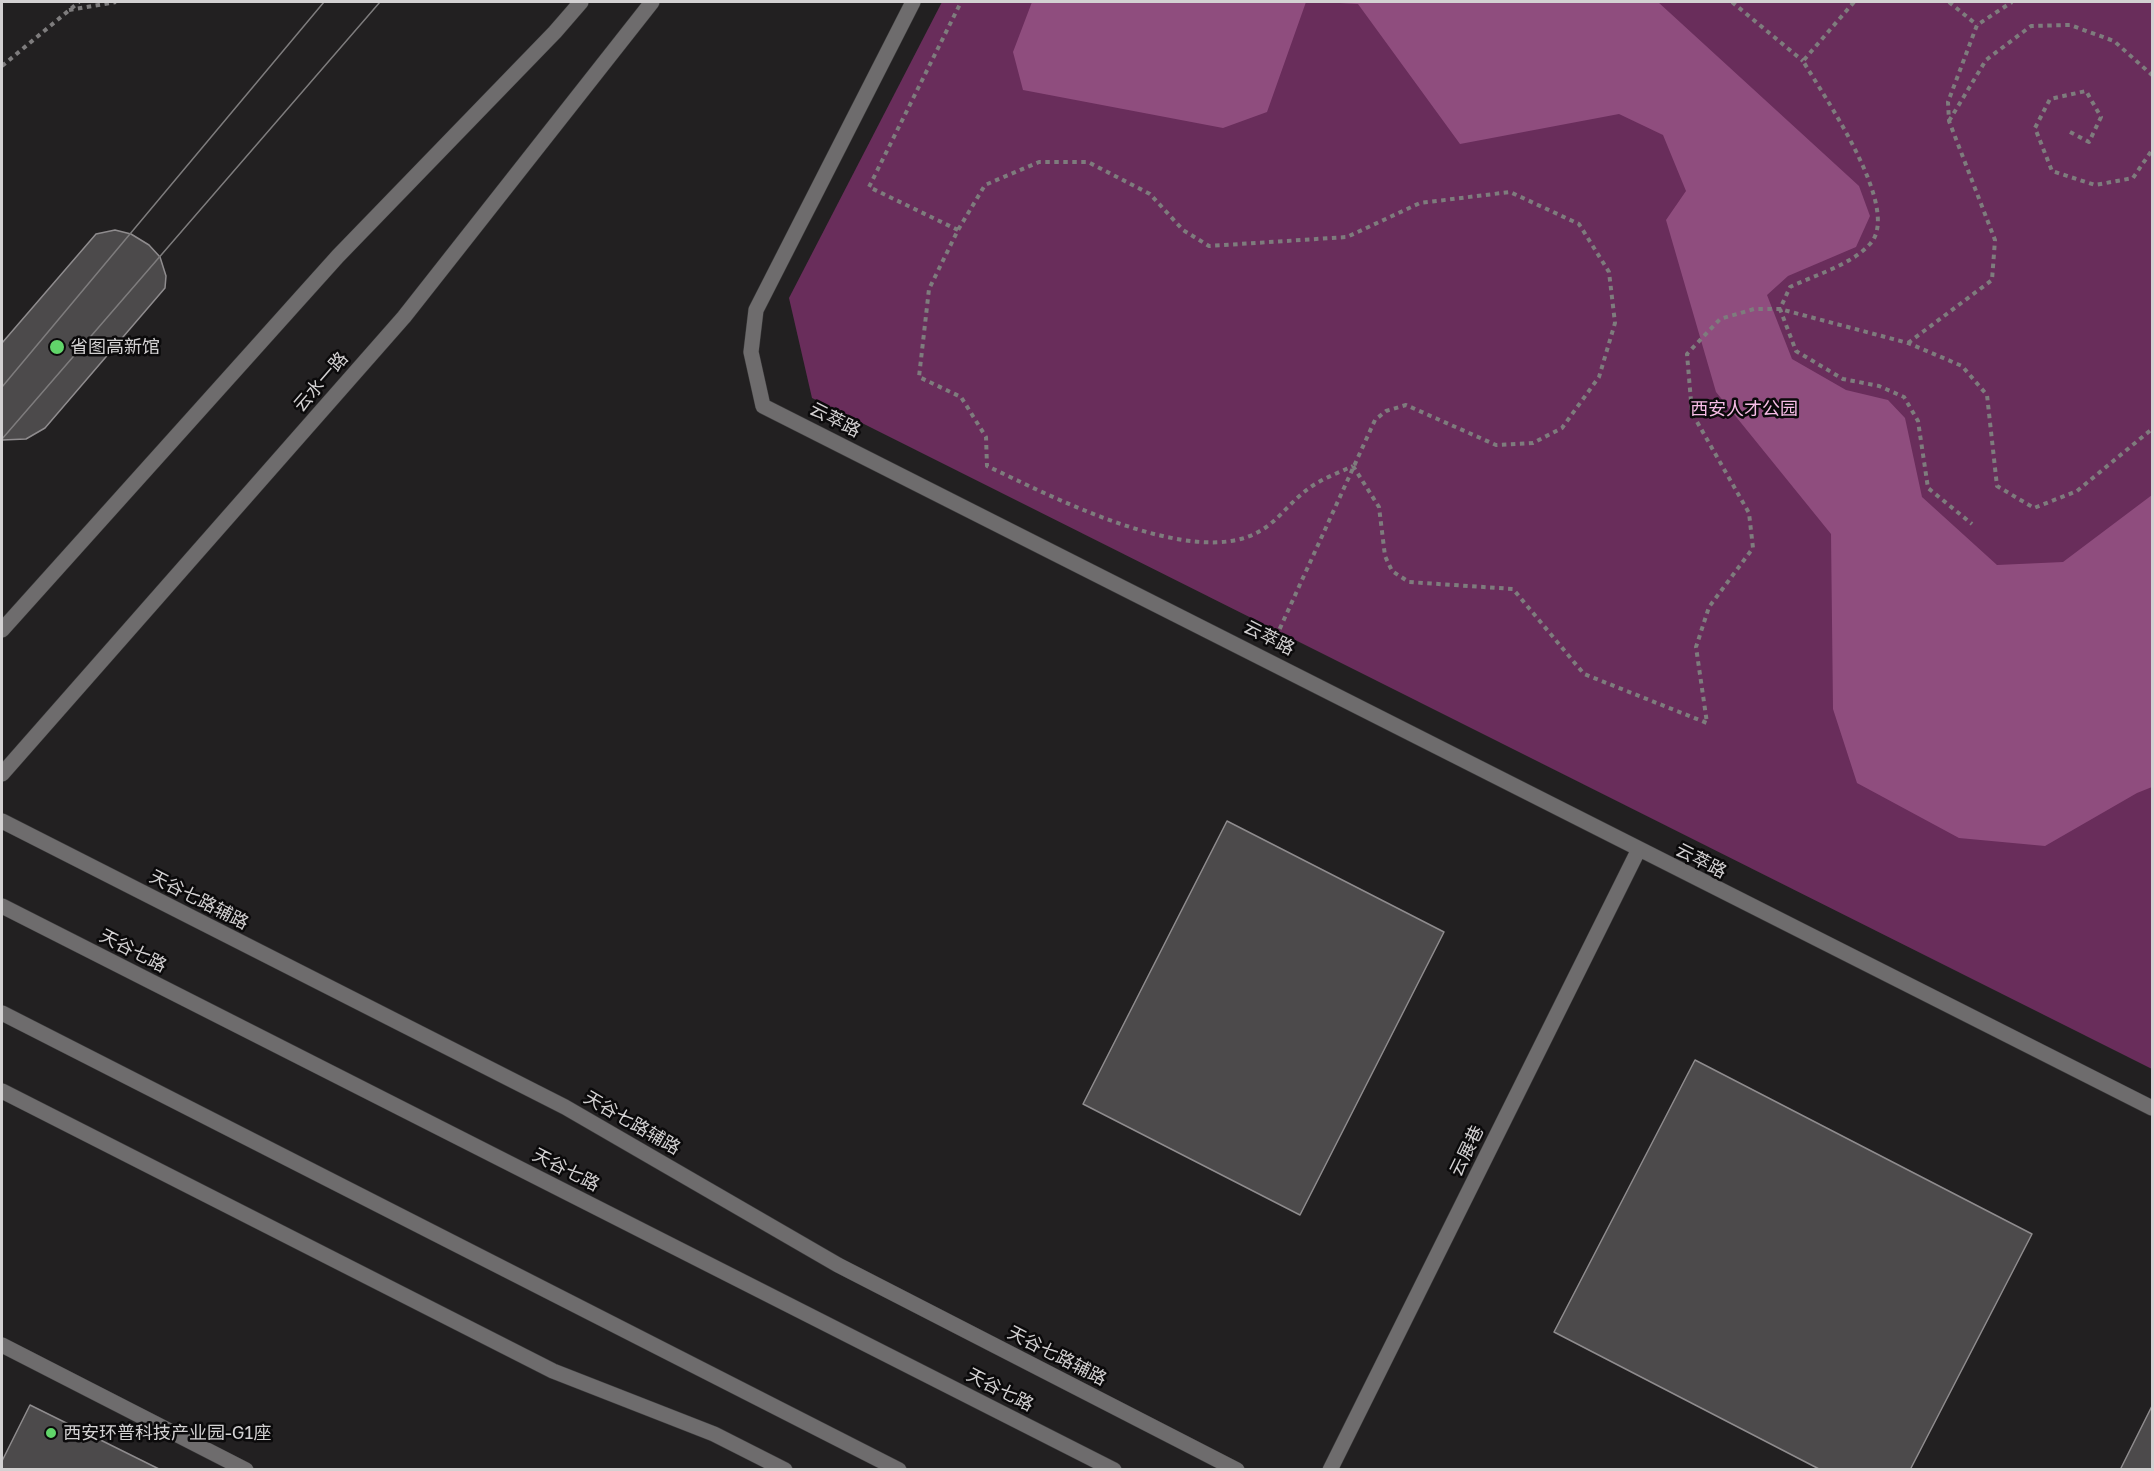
<!DOCTYPE html>
<html>
<head>
<meta charset="utf-8">
<style>
  body { margin:0 }
  #map { position:relative; width:2154px; height:1471px; overflow:hidden; background:#222021; font-family:"Golos Text",sans-serif }
  canvas { display:block }
  .frame { position:absolute; inset:0; border:3px solid #d3d1d2; pointer-events:none }
</style>
</head>
<body>
<div id="map">
<canvas width="2154" height="1471"></canvas>
<div class="frame"></div>
</div>
<script>
const c = document.querySelector('canvas').getContext('2d');
c.lineJoin = 'round';
function fillPath(path, color) { c.fillStyle = color; c.fill(path, 'evenodd'); }
function strokePath(path, color, width, dash) { c.strokeStyle = color; c.lineWidth = width; c.lineCap = dash ? 'butt' : 'round'; c.setLineDash(dash || []); c.stroke(path); }
function drawText(font, color, halo, rows, align = 'center') {
  c.font = font + ' "Golos Text","Noto Sans SC",sans-serif'; c.lineWidth = 5; c.setLineDash([]); c.textBaseline = 'middle'; c.strokeStyle = halo; c.fillStyle = color; for (const [text, x, y, turn = 0] of rows) {
    c.save(); c.translate(x, y); c.rotate((+turn || 0) * Math.PI / 180); c.textAlign = isNaN(turn) ? turn : align; if (halo) c.strokeText(text, 0, 0); c.fillText(text, 0, 0); c.restore();
  }
}
fillPath(new Path2D(`
  M942,2h1210v1067l-1340,-671 -23,-100z`), '#692d5b');
fillPath(new Path2D(`
  M1032,2h274l-39,110 -44,16 -200,-38 -10,-38z
  M1323,2h335l201,184 11,30 -14,31 -68,29 -21,19 25,64 54,31 42,10 17,18 17,79 75,68 66,-3 89,-67v292l-15,6 -92,53 -86,-8 -102,-55 -24,-74 -2,-175 -115,-142 -50,-172 20,-29 -23,-56 -44,-21 -159,30 -102,-140z`), '#8f4d7e');
const building = new Path2D(`
  M115,230l16,4 18,11 11,12 6,19 -1,12 -120,140 -19,11 -24,1v-97l94,-109z
  M1227,821l217,111 -144,283 -217,-111z
  M1695,1060l337,174 -122,236h-89l-267,-138z
  M30,1405l131,65h-159v-9z
  M2152,1406v64h-32z`);
fillPath(building, '#4c4a4b');
strokePath(building, '#8f8c8e', 1.5);
const street = new Path2D(`
  M2,821l563,286 273,158 399,205
  M2,1091l551,280 161,63 71,36
  M2,1345l244,125`);
const secondary = new Path2D(`
  M913,2l-157,308 -5,42 12,54c464,232 925,470 1389,702
  M2,630l336,-374 217,-224 26,-30
  M2,774l402,-457 248,-315
  M2,906l1112,564
  M2,1013l897,457
  M1330,1470l308,-619`);
strokePath(street, '#3b3a3b', 16);
strokePath(secondary, '#3b3a3b', 16);
strokePath(new Path2D(`
  M1732,2l71,59
  M1854,2l-51,59c20,34 100,148 67,183 -19,21 -55,31 -80,43l-10,22 16,42 47,28 36,7 25,11 14,24 10,67 44,36
  M1949,2l28,23
  M69,10l47,-8
  M2,66l77,-64
  M1949,121l37,-61 45,-34 39,-1 44,16 38,34
  M2070,132l19,10 12,-25 -15,-26 -36,8 -15,29 17,43 43,14 38,-7 19,-28
  M958,230l-89,-43 92,-185
  M1908,343l84,-63 3,-40 -46,-119 -1,-19 29,-77 35,-23
  M1353,466l26,41 6,49 7,15 17,11 104,7 71,85 123,49 -11,-76 13,-40 44,-59 -4,-35 -57,-100 -5,-59 33,-35 34,-10h26l128,34 54,23 25,29 10,91 37,22 43,-17 75,-62
  M1276,637l99,-217 11,-9 20,-6 90,40 37,-2 29,-15 37,-51 16,-54 -6,-51 -30,-48 -69,-32 -90,11 -73,34 -138,9 -26,-16 -33,-36 -62,-32h-49l-54,23 -27,45 -29,59 -10,88 42,20 25,40 1,29c62,29 207,105 273,65 18,-10 31,-30 48,-42 13,-10 30,-16 45,-23`), '#7e7c7d', 4, [4.5, 4.5]);
strokePath(street, '#6e6c6d', 15);
strokePath(secondary, '#6e6c6d', 15);
strokePath(new Path2D(`
  M2,387l322,-385
  M2,439l378,-437`), '#7e7c7d', 1.5);
for (const [x, y, r, color] of [
  [57,347,8,"#61d56a"],
  [51,1433,6,"#61d56a"]
]) { const dot = new Path2D(); dot.arc(x, y, r, 0, 2 * Math.PI); c.fillStyle = color; c.fill(dot); strokePath(dot, '#0b0a0b', 2); }
drawText('18px', '#d3d1d2', '#0b0a0b', [
  ["省图高新馆",70,347],
  ["西安环普科技产业园-G1座",63,1433]
], 'left');
drawText('18px', '#d3d1d2', '#0b0a0b', [
  ["云水一路",321,382,-49],
  ["云萃路",835,420,27],
  ["云萃路",1269,638,27],
  ["云萃路",1701,861,27],
  ["天谷七路辅路",199,900,27],
  ["天谷七路",133,951,27],
  ["天谷七路辅路",632,1123,30],
  ["云展巷",1467,1151,-64],
  ["天谷七路",566,1170,27],
  ["天谷七路辅路",1057,1356,27],
  ["天谷七路",1000,1390,27]
]);
drawText('18px', '#f7bde6', '#0b0a0b', [
  ["西安人才公园",1744,409]
]);
</script>
</body>
</html>
